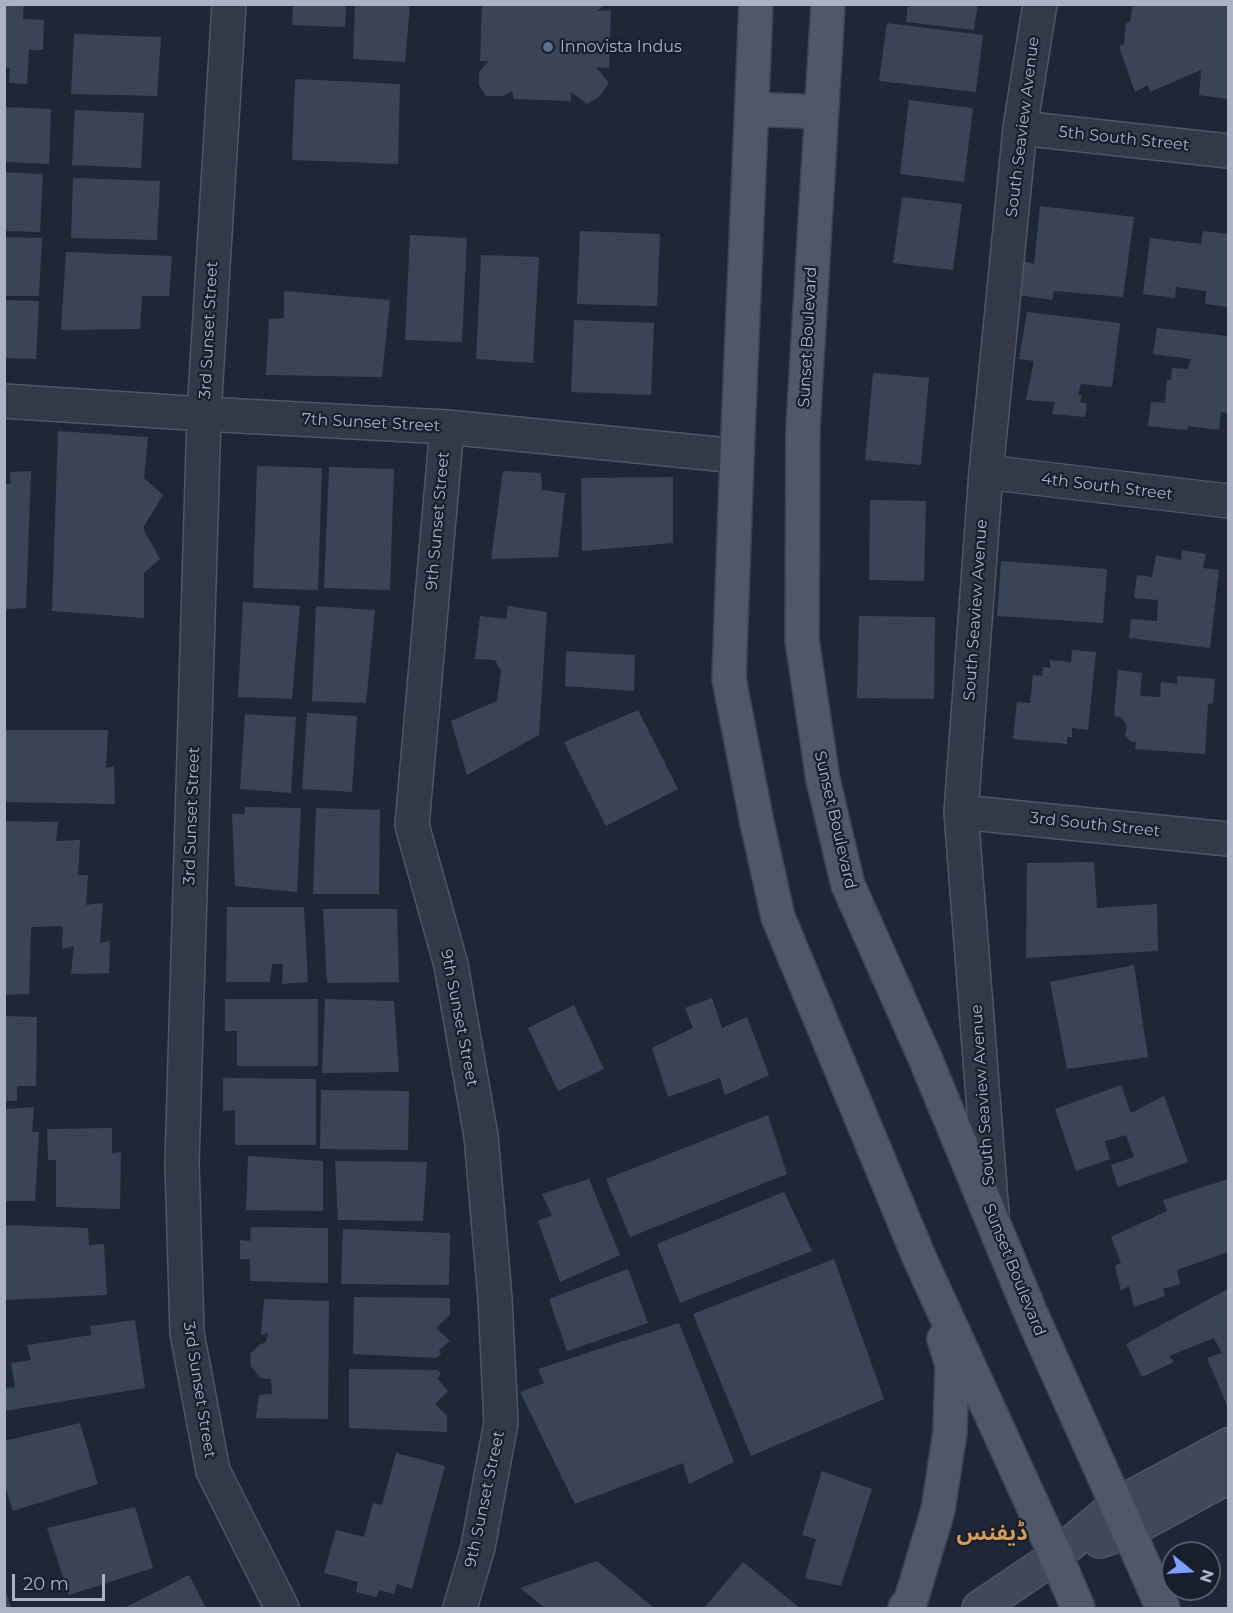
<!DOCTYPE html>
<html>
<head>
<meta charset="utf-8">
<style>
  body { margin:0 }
  #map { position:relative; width:1233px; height:1613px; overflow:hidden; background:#1f2737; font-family:Montserrat,sans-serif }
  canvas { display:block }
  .frame { position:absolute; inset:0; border:6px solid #adb3c4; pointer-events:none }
  .north { position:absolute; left:1161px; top:1541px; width:60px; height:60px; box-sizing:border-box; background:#181e2c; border:2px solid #545a69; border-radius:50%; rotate:108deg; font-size:16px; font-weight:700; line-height:24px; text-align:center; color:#adb3c4 }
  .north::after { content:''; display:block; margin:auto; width:21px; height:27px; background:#7da1f9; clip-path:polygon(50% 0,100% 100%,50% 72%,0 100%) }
  .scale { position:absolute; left:12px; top:1574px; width:93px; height:27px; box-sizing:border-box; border:3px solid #adb3c4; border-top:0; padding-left:8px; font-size:18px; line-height:21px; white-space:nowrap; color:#adb3c4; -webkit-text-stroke:4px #181e2c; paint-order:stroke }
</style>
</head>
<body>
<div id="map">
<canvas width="1233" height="1613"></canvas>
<div class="frame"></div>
<div class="north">N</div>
<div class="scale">20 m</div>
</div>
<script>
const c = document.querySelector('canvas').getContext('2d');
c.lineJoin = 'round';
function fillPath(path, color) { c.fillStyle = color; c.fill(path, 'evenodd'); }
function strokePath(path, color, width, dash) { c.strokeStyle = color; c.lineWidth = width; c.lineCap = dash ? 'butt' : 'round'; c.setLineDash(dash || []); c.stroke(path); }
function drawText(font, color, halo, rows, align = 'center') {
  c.font = font + ' Montserrat,"Noto Sans Arabic",sans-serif'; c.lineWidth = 4.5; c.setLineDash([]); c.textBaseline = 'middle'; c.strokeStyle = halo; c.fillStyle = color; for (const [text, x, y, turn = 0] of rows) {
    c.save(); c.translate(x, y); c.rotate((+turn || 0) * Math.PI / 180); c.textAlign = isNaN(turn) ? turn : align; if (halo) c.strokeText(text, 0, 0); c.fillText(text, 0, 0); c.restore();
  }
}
fillPath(new Path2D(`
  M4,4h20l-1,15 21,1 -1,30h-14l-2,34 -18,-1 1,-15 -6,-1z
  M293,4h53l-1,23 -53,-2z
  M355,4h55l-5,58 -52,-3z
  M482,4h124l-9,7 14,-1 -2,58 -13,-1 13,16 -9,13 -13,8 -16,-12v9l-57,-2 -2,-8 -9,5h-17l-7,-11v-13l10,-11h-9z
  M908,4h70l-4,26 -68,-8z
  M1133,4h95v95l-29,-4 2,-25 -51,22 -2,-7 -13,7 -16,-45 5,-3 2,-21 4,-1z
  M887,23l96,12 -7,57 -97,-11z
  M74,34l87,3 -4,59 -86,-2z
  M295,79l105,5 -2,80 -106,-4z
  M909,100l64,8 -9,74 -64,-8z
  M4,107l47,2 -2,55 -45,-2z
  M75,110l69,3 -3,55 -69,-3z
  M4,172l39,2 -3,58 -36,-1z
  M73,178l87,3 -3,59 -86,-2z
  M902,197l60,7 -9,66 -60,-7z
  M1040,206l94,11 -11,80 -69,-6 -2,9 -34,-5 5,-34 11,3z
  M580,231l80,3 -3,72 -80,-2z
  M1203,231l25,3v73l-23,-3 1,-13 -30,-4 -1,11 -32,-4 7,-56 51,6z
  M410,235l57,3 -5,104 -57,-2z
  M4,237l38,1 -3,58h-35z
  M66,252l106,4 -3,40h-27l-2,33 -79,1z
  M481,255l58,2 -6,106 -57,-4z
  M284,291l106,9 -8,77 -116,-2 3,-56 15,-1z
  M4,300l35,1 -3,58 -32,-1z
  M1027,312l93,11 -8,64 -31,-3 -3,11h4l-2,7 7,2 -2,13 -33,-3 3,-12 -29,-2 8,-39 -15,-2z
  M574,320l80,3 -3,72 -80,-3z
  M1157,328l71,8v77l-7,-1 -2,18 -31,-4 -1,4 -39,-4 3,-24 14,1 2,-23h4l1,-12 16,1 3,-10 -38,-5z
  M873,373l56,5 -8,87 -56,-5z
  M58,431l90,6 -4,41 19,17 -20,33 17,31 -16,14v45l-92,-7z
  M257,466l65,2 -4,122 -65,-2z
  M329,467l65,2 -4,121 -66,-2z
  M31,471l-5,137 -19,1 -3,10v-135h7l-1,-12z
  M503,471l38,2 1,17 23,3 -7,64 -67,2z
  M673,477v66l-91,8 -1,-73z
  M870,500l56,1 -2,80 -55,-1z
  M1182,550l24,4 -3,14 16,2 -9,78 -81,-10 2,-19 26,2 1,-21 -24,-2 3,-23 15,2 4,-22 25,5z
  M1001,561l106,8 -4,54 -106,-7z
  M243,602l57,4 -8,93 -54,-2z
  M316,606l59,4 -9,93 -54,-2z
  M508,606l39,6 -8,123 -72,40 -16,-54 46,-20 4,-30 -6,-11 -20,-1 5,-43 26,3z
  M859,616l76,1 -1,82 -77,-1z
  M1072,650l24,2 -8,78 -16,-2v9h-5v7l-54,-5 4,-37 13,1 3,-28 9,1 1,-9 8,1 -2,-8 22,2z
  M566,651l69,4 -1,36 -69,-5z
  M1118,670l24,3 -2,23 20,1 1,-15 16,2v-8l38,3 -2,24 -5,1 -3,50 -70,-5 1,-7 -6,-1 -5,-6 2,-10 -7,-8 -6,-1z
  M638,710l40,79 -72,37 -42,-84z
  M307,713l50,3 -5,76 -50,-3z
  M245,714l51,3 -5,76 -51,-4z
  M4,730h104l-2,38 8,-2 1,38 -111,-2z
  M245,807l56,1 -4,84 -62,-6 -3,-72h13z
  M316,808l64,2 -1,84h-66z
  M4,821l54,1 -2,19 24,-1 -2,35h10l-2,30 17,-2 -3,40 10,-2 -1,32 -38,1 3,-28 -12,3 1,-23 -32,1 -2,67 -25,1z
  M1094,862l3,46 60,-4 1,47 -132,7 1,-95z
  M227,907h77l4,75 -26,2 1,-20h-11l-2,18h-44z
  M323,909h74l2,73 -72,1z
  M1134,965l14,92 -81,12 -17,-87z
  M712,998l10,30 25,-11 22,58 -44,20 -5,-17 -52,19 -16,-49 41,-20 -8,-20z
  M225,999h93v67h-81v-35h-12z
  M325,999l69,2 5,71 -77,1z
  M574,1005l30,64 -46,22 -30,-63z
  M5,1016l32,1 -1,69h-19v15h-12z
  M223,1078l93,1v66h-81v-35l-12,1z
  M1121,1085l10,28 33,-17 24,66 -70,25 -7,-22 23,-8 -8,-22 -21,6 5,18 -34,12 -21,-62z
  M321,1090l88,1 -1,59 -88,-1z
  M34,1107l-2,25h7l-4,69h-31v-92z
  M768,1115l19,59 -157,63 -24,-58z
  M112,1128v25l9,-1 -1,57 -64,-2v-47h-8l-1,-31z
  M248,1156l75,5v50l-77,-1z
  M335,1161l92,1 -4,59 -85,-1z
  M589,1179l31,76 -60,27 -22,-61 14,-6 -10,-21z
  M1228,1179v73l-51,18 3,14 -17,5 2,7 -31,11 -5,-21 -8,5 -6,-25 6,-3 -10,-26 56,-26 -4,-11z
  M784,1192l28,59 -132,52 -23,-59z
  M4,1225l84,3 1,17 15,-1 3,51 -103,5z
  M251,1227l77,1v55l-78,-2v-22h-10v-19l10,1z
  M343,1229l107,4 -1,52 -108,-1z
  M834,1259l50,140 -133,57 -58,-142z
  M628,1269l20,54 -81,28 -18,-52z
  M1228,1289v119l-21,-50 15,-5 -8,-15 -45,18 5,6 -32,15 -16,-33z
  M354,1297l96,1v17l-14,13 14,13 -11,9 2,4 -4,4 -84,-4z
  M264,1299l65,2 -1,118 -72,-1 3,-23 13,-1 -1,-15 -11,-1 -9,-12 -1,-12 9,-9 7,-3 2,-9 -7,2z
  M135,1320l10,68 -141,23v-22l11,-2 -4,-24 20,-3 -4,-15 64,-10 -1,-9z
  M679,1323l55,139 -45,22 -6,-21 -108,41 -55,-112 24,-9 -6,-14z
  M349,1369l89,1 3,4 -4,4 11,13 -13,13 12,12v16l-98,-4z
  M80,1423l18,61 -85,27 -9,-28v-42z
  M396,1453l49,13 -33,123 -15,-5 -3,10 -15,-4 -2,7 -21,-5 2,-10 -34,-9 12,-43 28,7 9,-34 9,2z
  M822,1471l50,18 -31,97 -36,-8 11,-39 -14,-4z
  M135,1507l18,61 -84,27 -22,-67z
  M597,1561l57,47h-109l-25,-20z
  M743,1562l57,46h-96z
  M189,1575l17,33h-82z
  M5,1588l6,20h-7z`), '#3b4457');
const street = new Path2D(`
  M229,4l-25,410 -22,749 5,170 26,138 69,137
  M1020,128l208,23
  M4,401l200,13 243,13 290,29
  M447,427l-35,398 39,140 30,171 14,162 6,125 -23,124 -18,61
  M986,472l242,29
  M961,812l267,27
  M992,1214l-31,-402 25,-340 34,-344 20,-124`);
const secondary = new Path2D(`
  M1100,1541l29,-10 99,-54
  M979,1608l77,-52 60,-51 112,-60`);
const primary = new Path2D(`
  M756,4l-19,452 -8,223 28,144 21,94 141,340 137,299 22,52
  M828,4l-25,423 -1,213 21,140 25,105 77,173 104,251 134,299
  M752,109l69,3
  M905,1608l6,-8 27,-90 12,-78 2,-67 -8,-26`);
strokePath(street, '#505665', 36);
strokePath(secondary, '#505665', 36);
strokePath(primary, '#3c4251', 36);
strokePath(street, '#333947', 33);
strokePath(secondary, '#41485a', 33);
strokePath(primary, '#505867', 33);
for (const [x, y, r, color] of [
  [548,47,6,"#5c6f8a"]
]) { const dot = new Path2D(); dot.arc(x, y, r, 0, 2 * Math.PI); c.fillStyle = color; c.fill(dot); strokePath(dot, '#181e2c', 2); }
drawText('16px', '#adb3c4', '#181e2c', [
  ["Innovista Indus",560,47]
], 'left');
drawText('16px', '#adb3c4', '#181e2c', [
  ["South Seaview Avenue",1023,127,-83],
  ["5th South Street",1124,139,6],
  ["3rd Sunset Street",209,330,-87],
  ["Sunset Boulevard",808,337,-87],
  ["7th Sunset Street",371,423,3],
  ["4th South Street",1107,487,7],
  ["9th Sunset Street",438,521,-85],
  ["South Seaview Avenue",976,610,-86],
  ["3rd Sunset Street",192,816,-88],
  ["Sunset Boulevard",835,820,77],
  ["3rd South Street",1095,825,6],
  ["9th Sunset Street",459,1018,79],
  ["South Seaview Avenue",983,1095,-94],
  ["Sunset Boulevard",1014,1270,68],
  ["3rd Sunset Street",199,1390,81],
  ["9th Sunset Street",485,1499,-78]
]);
drawText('bold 22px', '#d49a58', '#181e2c', [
  ["ڈیفنس",992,1534]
]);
</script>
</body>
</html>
